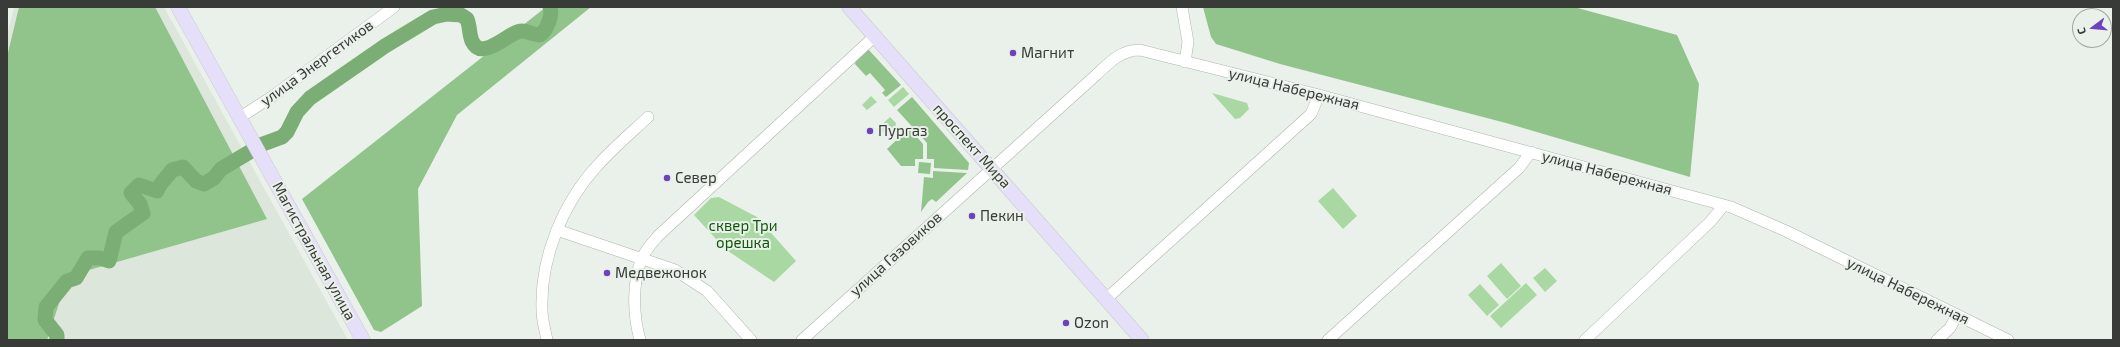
<!DOCTYPE html>
<html>
<head>
<meta charset="utf-8">
<style>
  body { margin:0 }
  #map { position:relative; width:2120px; height:347px; overflow:hidden; background:#eaf1ea; font-family:"Exo 2",sans-serif }
  canvas { display:block }
  .frame { position:absolute; inset:0; border:8px solid #383b38; pointer-events:none }
  .north { position:absolute; left:2072px; top:8px; width:40px; height:40px; box-sizing:border-box; background:#eaf1ea; border:1px solid #a3a8a3; border-radius:50%; rotate:254deg; font-size:11px; font-weight:700; line-height:16px; text-align:center; color:#383b38 }
  .north::after { content:''; display:block; margin:auto; width:14px; height:18px; background:#6d43bc; clip-path:polygon(50% 0,100% 100%,50% 72%,0 100%) }
</style>
</head>
<body>
<div id="map">
<canvas width="2120" height="347"></canvas>
<div class="frame"></div>
<div class="north">С</div>
</div>
<script>
const c = document.querySelector('canvas').getContext('2d');
c.lineJoin = 'round';
function fillPath(path, color) { c.fillStyle = color; c.fill(path, 'evenodd'); }
function strokePath(path, color, width, dash) { c.strokeStyle = color; c.lineWidth = width; c.lineCap = dash ? 'butt' : 'round'; c.setLineDash(dash || []); c.stroke(path); }
function drawText(font, color, halo, rows, align = 'center') {
  c.font = font + ' "Exo 2",sans-serif'; c.lineWidth = 4; c.setLineDash([]); c.textBaseline = 'middle'; c.strokeStyle = halo; c.fillStyle = color; for (const [text, x, y, turn = 0] of rows) {
    c.save(); c.translate(x, y); c.rotate((+turn || 0) * Math.PI / 180); c.textAlign = isNaN(turn) ? turn : align; if (halo) c.strokeText(text, 0, 0); c.fillText(text, 0, 0); c.restore();
  }
}
fillPath(new Path2D(`
  M14,7h150l184,333h-341v-305z`), '#dce6da');
fillPath(new Path2D(`
  M903,87l6,7 -15,13 -6,-7z
  M1212,93l35,10 2,6 -9,9 -5,1z
  M871,96l6,6 -10,8 -5,-5z
  M890,117l6,6 -1,6 -8,7 -8,-9z
  M1333,188l24,28 -14,13 -25,-28z
  M719,197l38,20 39,44 -22,21 -49,-33 -31,-34 17,-17z
  M1501,263l20,23 -14,13 -20,-23z
  M1545,268l12,13 -12,11 -12,-14z
  M1526,283l11,12 -36,33 -11,-12z
  M1480,284l19,21 -12,11 -19,-21z`), '#a9d8a3');
fillPath(new Path2D(`
  M19,7h136l112,212 -199,57 -21,64h-40v-283z
  M546,7h45l-134,108 -39,74 4,117 -41,26 -7,-2 -72,-131z
  M1203,7h371l103,28 22,49 -9,93 -184,-54 -226,-59 -64,-20 -5,-7z
  M868,49l33,36 -15,12 -4,-4 3,-3 -15,-17 -4,3 -11,-12 1,-4z
  M912,97l57,66 -1,7 -34,-2v-9h-7v-16l-30,-33z
  M909,128l14,16v15h-8v7h-14l-14,-17z
  M919,162l12,1 -1,11 -12,-1z
  M933,171l34,2 -31,29 -4,-3 -4,3 -7,10 3,-35 9,1z`), '#90c48a');
strokePath(new Path2D(`
  M57,340v-5l-12,-15 1,-13 21,-26 9,-3 12,-20h12l9,3 7,-29 27,-19 -3,-9 -9,-11 8,-8 18,6c3,-9 10,-13 15,-21l11,-3 13,14 8,3 10,-6 7,-9 42,-25 19,-7 5,-5 10,-20 13,-14 75,-52 48,-29 14,-3 14,1 6,4c3,7 2,15 5,22 10,22 37,-10 50,-10 5,0 12,4 18,4 7,-5 13,-20 10,-28`), '#7bae75', 15);
const minor = new Path2D(`
  M1182,7l6,35 -3,20
  M239,118l34,-22 121,-89
  M557,230l118,40 32,21 44,49
  M1106,299l205,-185 8,-19
  M547,340c-2,-10 -5,-20 -5,-30 -2,-52 21,-107 55,-144 16,-18 34,-33 51,-49
  M640,340c-7,-25 -8,-58 2,-82 4,-9 11,-16 17,-23l216,-199
  M802,340l293,-264c14,-13 25,-26 45,-26l179,45 412,112 55,24 222,109
  M1328,340l191,-172 12,-16
  M1585,340l125,-118 14,-17
  M1937,340l13,-12 7,-13`);
const major = new Path2D(`
  M178,7l185,333
  M849,7l293,333`);
strokePath(minor, '#afb5ae', 12);
strokePath(major, '#cbcccb', 15);
strokePath(minor, '#fff', 11);
strokePath(major, '#e5dff9', 14);
for (const [x, y, r, color] of [
  [1013,53,4,"#6d43bc"],
  [870,131,4,"#6d43bc"],
  [667,178,4,"#6d43bc"],
  [972,216,4,"#6d43bc"],
  [607,273,4,"#6d43bc"],
  [1066,323,4,"#6d43bc"]
]) { const dot = new Path2D(); dot.arc(x, y, r, 0, 2 * Math.PI); c.fillStyle = color; c.fill(dot); strokePath(dot, '#eaf1ea', 1.5); }
drawText('15px', '#383b38', '#eaf1ea', [
  ["Магнит",1021,53],
  ["Пургаз",878,131],
  ["Север",675,178],
  ["Пекин",980,216],
  ["Медвежонок",615,273],
  ["Ozon",1074,323]
], 'left');
drawText('15px', '#383b38', '#eaf1ea', [
  ["улица Энергетиков",317,63,-36],
  ["улица Набережная",1294,89,14],
  ["проспект Мира",972,146,48],
  ["улица Набережная",1607,173,15],
  ["Магистральная улица",314,251,61],
  ["улица Газовиков",896,254,-42],
  ["улица Набережная",1908,291,26]
]);
drawText('15px', '#0f5809', '#eaf1ea', [
  ["сквер Три",743,226],
  ["орешка",743,243]
]);
</script>
</body>
</html>
